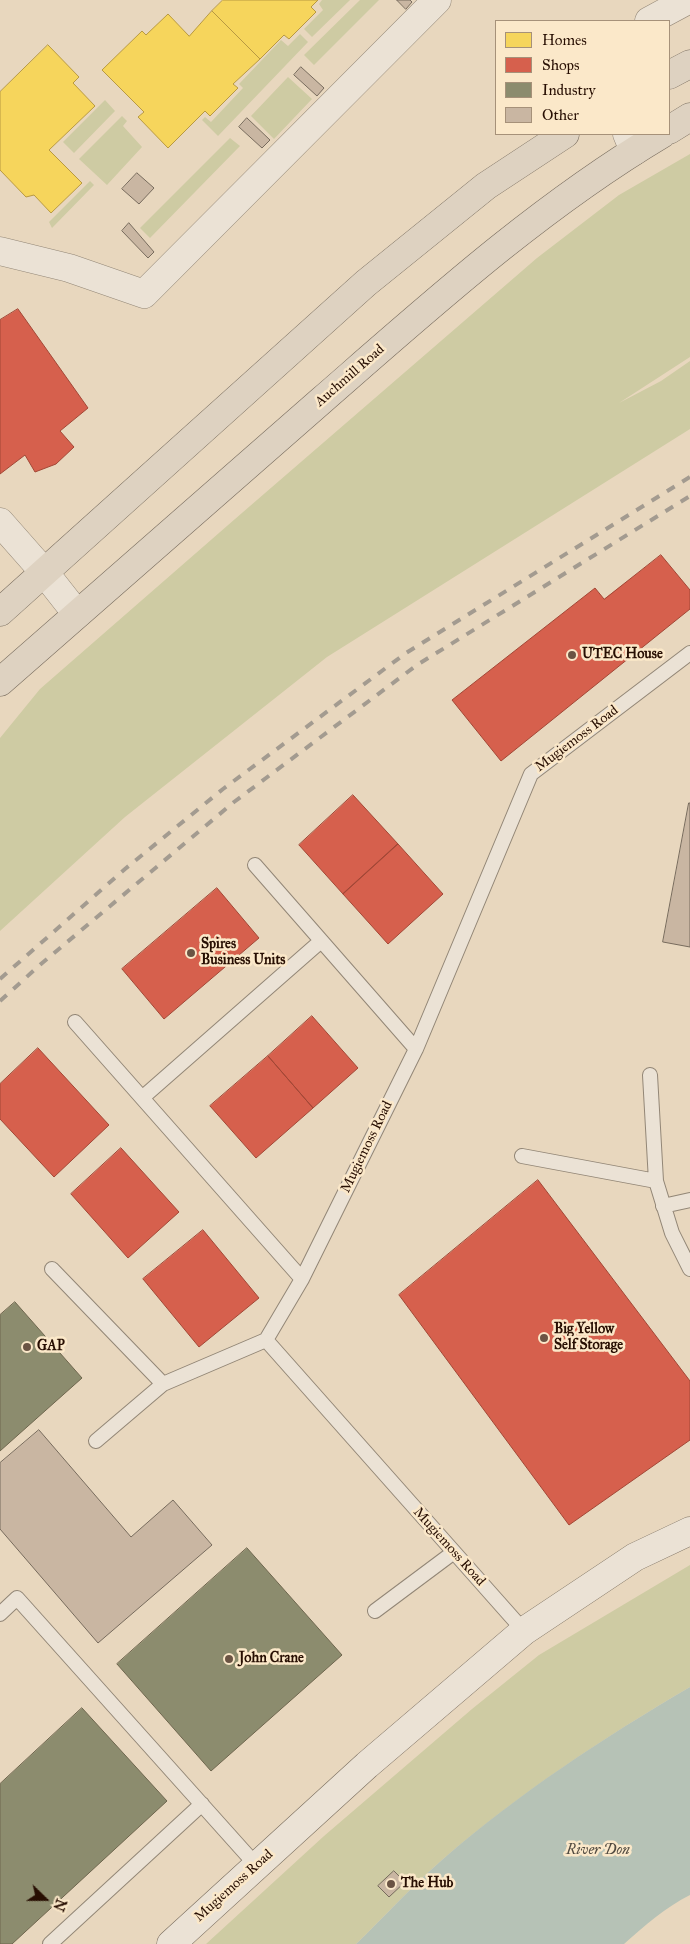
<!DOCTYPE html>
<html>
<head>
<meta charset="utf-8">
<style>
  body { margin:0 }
  #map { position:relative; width:690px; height:1944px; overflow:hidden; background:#e8d7be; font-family:"IM FELL Great Primer",serif }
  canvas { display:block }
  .legend { position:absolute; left:495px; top:20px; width:175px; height:115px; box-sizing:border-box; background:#fbe8c9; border:1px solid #a69179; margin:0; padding:6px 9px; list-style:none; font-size:15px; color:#270e02 }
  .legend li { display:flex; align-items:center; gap:10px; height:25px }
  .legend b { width:25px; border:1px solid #a69179 }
  .north { position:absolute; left:20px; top:1874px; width:50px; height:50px; -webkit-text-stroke:4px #fbe8c9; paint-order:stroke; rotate:112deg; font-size:14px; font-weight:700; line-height:20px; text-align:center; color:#270e02 }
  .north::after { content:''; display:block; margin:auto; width:18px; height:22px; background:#270e02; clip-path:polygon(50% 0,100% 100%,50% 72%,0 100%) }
</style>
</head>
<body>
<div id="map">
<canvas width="690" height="1944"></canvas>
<ul class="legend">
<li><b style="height:14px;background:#f6d55c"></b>Homes</li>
<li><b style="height:14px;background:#d6604d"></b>Shops</li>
<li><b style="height:14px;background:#8c8c6e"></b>Industry</li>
<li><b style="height:14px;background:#c9b6a2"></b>Other</li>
</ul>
<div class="north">N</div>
</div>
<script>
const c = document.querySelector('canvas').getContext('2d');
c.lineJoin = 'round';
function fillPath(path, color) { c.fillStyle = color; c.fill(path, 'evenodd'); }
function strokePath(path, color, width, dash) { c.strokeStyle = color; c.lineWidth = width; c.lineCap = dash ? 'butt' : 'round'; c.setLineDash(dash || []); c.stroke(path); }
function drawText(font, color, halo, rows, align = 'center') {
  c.font = font + ' "IM FELL Great Primer",serif'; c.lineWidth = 5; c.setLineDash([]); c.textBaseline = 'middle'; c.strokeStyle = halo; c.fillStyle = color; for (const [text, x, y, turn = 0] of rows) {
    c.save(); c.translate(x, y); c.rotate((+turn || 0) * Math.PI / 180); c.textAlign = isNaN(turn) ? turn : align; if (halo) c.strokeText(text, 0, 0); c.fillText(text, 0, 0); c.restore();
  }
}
fillPath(new Path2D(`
  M322,0h28l-38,37 -8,-8 19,-19 -4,-6z
  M360,0h19l-65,65 -10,-10z
  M300,34l8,8 -90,94 -16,-16 3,-3 6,5 32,-34 -4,-4 42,-44 7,6z
  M288,77l24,22 -38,40 -23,-23z
  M105,100l10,11 -41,42 -11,-11z
  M122,116l5,5 -4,5 19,21 -35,38 -28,-26z
  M230,138l10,8 -90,92 -10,-10z
  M690,154v203l-71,46 42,-22 29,-20v68l-363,228 -202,160 -125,114v-193l40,-49 195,-170 302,-261 82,-63z
  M90,181l4,4 -42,43 -3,-6z
  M690,1565v122c-87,51 -170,106 -247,172 -30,26 -58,57 -87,85h-150l118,-108 148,-127 67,-54z`), '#cecba3');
fillPath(new Path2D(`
  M690,1687v208c-24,12 -46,31 -66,49h-268c29,-28 57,-59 87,-85 76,-66 160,-121 247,-172z`), '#b6c2b6');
const homes = new Path2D(`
  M223,0h95l-7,7 5,5 -27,27 -5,-4 -24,24 -48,-48z
  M212,11l48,48 -27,25 5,4 -28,28 -5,-5 -37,37 -30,-31 6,-5 -42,-42 40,-39 4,4 22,-21 21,22z
  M48,45l31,32 -6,6 22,23 -46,44 33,33 -31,30 -17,-18 -8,2 -26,-27v-78z`);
fillPath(homes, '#f6d55c');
strokePath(homes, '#b89941', 1);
const shops = new Path2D(`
  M18,309l70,99 -28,23 14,16 -18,17 -21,8 -10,-17 -25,19v-154z
  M661,555l29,35v19l-189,152 -49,-61 143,-112 9,11z
  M353,795l45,49 -55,50 -44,-49z
  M398,844l45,50 -55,50 -45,-50z
  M217,888l42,50 -95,81 -42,-50z
  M312,1016l46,52 -45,40 -45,-52z
  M38,1048l71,77 -55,52 -54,-58v-35z
  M268,1056l45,52 -57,50 -46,-52z
  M121,1148l58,64 -51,46 -57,-64z
  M538,1180l152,201v59l-121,85 -170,-230z
  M203,1230l56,68 -60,49 -56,-68z`);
fillPath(shops, '#d6604d');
strokePath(shops, '#a24736', 1);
const industry = new Path2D(`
  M15,1302l67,76 -82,73v-136z
  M247,1548l95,107 -131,116 -94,-107z
  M82,1708l85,93 -155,143h-12v-160z`);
fillPath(industry, '#8c8c6e');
strokePath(industry, '#6e664e', 1);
const building = new Path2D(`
  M397,0h13l2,2 -6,7z
  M301,67l23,21 -7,8 -23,-21z
  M247,118l23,22 -8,8 -23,-21z
  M137,173l17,15 -15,16 -17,-15z
  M129,223l25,29 -6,6 -26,-27z
  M689,803h1v144l-27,-5z
  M39,1430l92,107 42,-37 39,45 -114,98 -98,-114v-66z
  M394,1871l11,11 -16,15 -11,-11z`);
fillPath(building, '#c9b6a2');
strokePath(building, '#776b5d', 1);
const lane = new Path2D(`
  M255,865l161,184
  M75,1022l227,257
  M650,1075l6,106 16,52 18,36
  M142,1098l179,-157
  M522,1156l134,25
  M663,1206l27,-6
  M52,1269l111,115
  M96,1441l67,-57 103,-44
  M375,1611l79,-59
  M0,1614l17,-16 239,267
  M524,1631l-258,-291 36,-61 114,-230 115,-275 159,-121
  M50,1944l152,-140`);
const street = new Path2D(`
  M649,21l39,-21
  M627,134l7,17
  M0,251l69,17 75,26 293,-294
  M0,522l44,50 33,42`);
const secondary = new Path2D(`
  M171,1944l196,-179 157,-134 111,-74 55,-26`);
const primary = new Path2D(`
  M669,75l21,-11
  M669,130l21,-13
  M0,612l366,-329 120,-97 79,-52
  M0,682c107,-95 215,-188 322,-282 109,-95 216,-192 340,-266`);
strokePath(lane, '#928676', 16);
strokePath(street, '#928676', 29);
strokePath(secondary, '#776b5d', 29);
strokePath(primary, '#776b5d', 29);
strokePath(lane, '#ebe2d5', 14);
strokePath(street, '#ebe2d5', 28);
strokePath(secondary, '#ebe2d5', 28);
strokePath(primary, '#ded2c1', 28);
strokePath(new Path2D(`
  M0,979l125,-110 98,-80 183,-136 284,-176
  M0,1001l41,-37 193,-162 183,-137 273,-169`), '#a39b90', 4, [9, 9]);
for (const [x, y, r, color] of [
  [572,655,5,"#6b5444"],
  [191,953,5,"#6b5444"],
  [544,1338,5,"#6b5444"],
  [27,1347,5,"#6b5444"],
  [229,1659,5,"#6b5444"],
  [391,1884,5,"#6b5444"]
]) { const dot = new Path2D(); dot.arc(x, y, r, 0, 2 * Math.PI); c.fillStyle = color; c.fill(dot); strokePath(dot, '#fbe8c9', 2); }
drawText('14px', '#270e02', '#fbe8c9', [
  ["Auchmill Road",350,376,-41],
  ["Mugiemoss Road",577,739,-37],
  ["Mugiemoss Road",367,1147,-64],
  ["Mugiemoss Road",449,1547,48],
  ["Mugiemoss Road",234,1886,-42]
]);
drawText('bold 14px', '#270e02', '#fbe8c9', [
  ["UTEC House",582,655],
  ["Spires",201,945],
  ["Business Units",201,961],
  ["Big Yellow",554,1330],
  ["Self Storage",554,1346],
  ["GAP",37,1347],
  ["John Crane",239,1659],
  ["The Hub",401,1884]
], 'left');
drawText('italic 15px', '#514a40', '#fbe8c9', [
  ["River Don",598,1850]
]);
</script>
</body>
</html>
